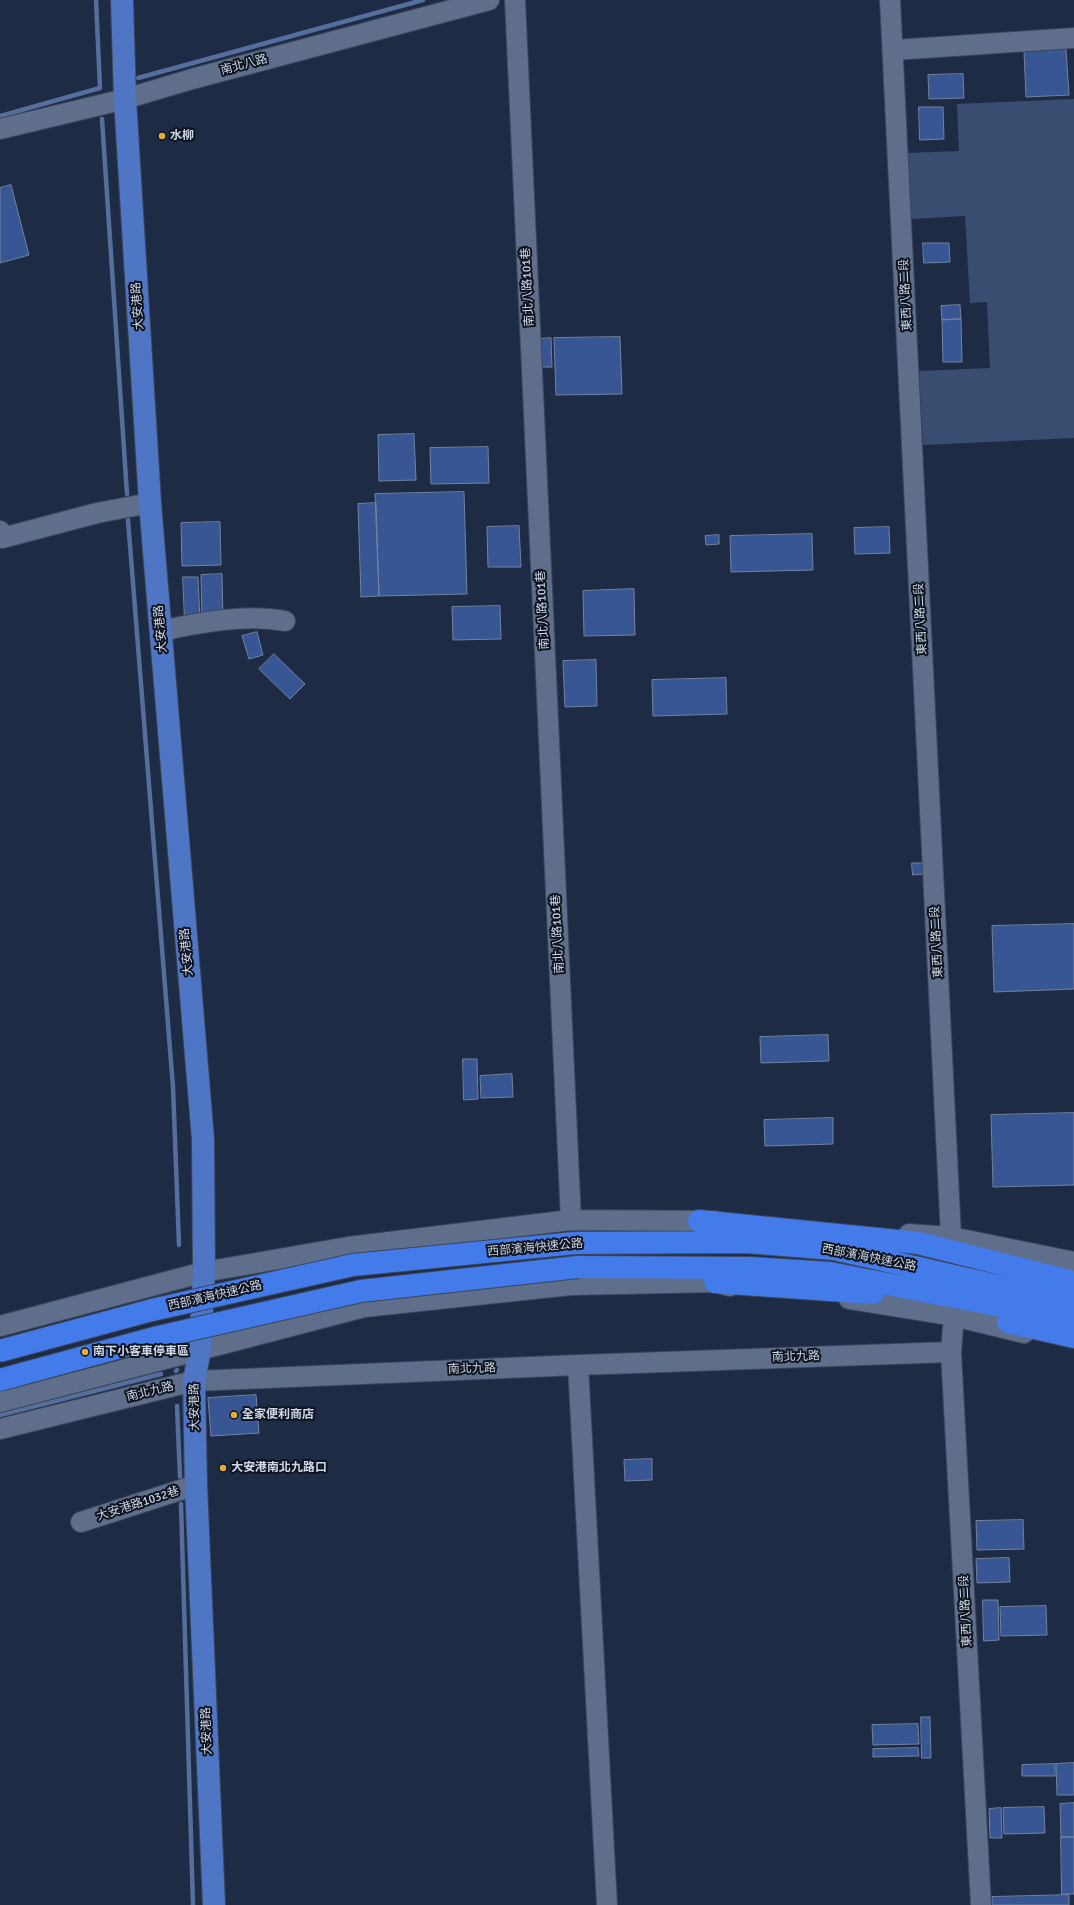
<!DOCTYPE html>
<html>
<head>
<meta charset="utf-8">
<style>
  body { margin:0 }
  canvas { display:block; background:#1e2b44 }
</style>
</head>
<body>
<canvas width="1074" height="1905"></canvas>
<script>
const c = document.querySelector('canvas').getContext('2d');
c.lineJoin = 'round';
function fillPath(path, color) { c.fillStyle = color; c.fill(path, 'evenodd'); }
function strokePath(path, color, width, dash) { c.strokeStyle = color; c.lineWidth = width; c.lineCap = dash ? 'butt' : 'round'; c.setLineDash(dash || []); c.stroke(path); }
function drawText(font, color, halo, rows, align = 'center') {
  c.font = font + ' Signika,"Noto Sans TC",sans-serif'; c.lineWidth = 4; c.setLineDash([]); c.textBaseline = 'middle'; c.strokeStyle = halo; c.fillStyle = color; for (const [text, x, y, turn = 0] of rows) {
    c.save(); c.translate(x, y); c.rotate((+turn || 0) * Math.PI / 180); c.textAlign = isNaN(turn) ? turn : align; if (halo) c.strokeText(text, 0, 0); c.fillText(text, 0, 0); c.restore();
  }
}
fillPath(new Path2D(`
  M1074,99v339l-151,7 -4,-74 71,-3 -3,-66 -17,1 -5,-87 -55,3 -3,-66 52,-2 -2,-47z`), '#394d71');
strokePath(new Path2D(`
  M138,78l285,-78
  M0,116l100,-28 -4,-88
  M102,119l25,375
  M128,520l45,567 6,158
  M176,1371l1,-1
  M177,1406l3,71
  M0,1415l161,-41
  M181,1504l12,401`), '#566e9b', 4.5);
const building = new Path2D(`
  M1066,49l3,46 -43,2 -2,-46z
  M963,74l1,24 -35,1 -1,-24z
  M919,107h24l1,32 -24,1z
  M11,185l18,70 -29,8v-75z
  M923,243h26l1,19 -26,1z
  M960,305l1,14 -19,1 -1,-14z
  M961,319l1,43h-19l-1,-42z
  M620,337l2,57 -66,1 -2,-57z
  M551,338l1,29h-12v-28z
  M414,434l2,46 -37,1 -1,-46z
  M488,447l1,36 -58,1 -1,-36z
  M464,492l3,102 -88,2 -4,-102z
  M376,503l3,93 -18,1 -3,-93z
  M220,522l1,43 -39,1 -1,-43z
  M519,526l2,41h-33l-1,-40z
  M889,527l1,26 -35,1 -1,-26z
  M812,534l1,36 -82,2 -1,-36z
  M719,535v9l-13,1 -1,-9z
  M222,574l1,45 -21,1 -1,-45z
  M183,577h15l2,43 -15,1z
  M634,589l1,46 -51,1 -1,-45z
  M500,606l1,33 -48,1 -1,-33z
  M257,632l6,23 -14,4 -7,-23z
  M274,654l31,30 -15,15 -31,-30z
  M596,660l1,46 -32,1 -2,-46z
  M726,678l1,36 -74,2 -1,-36z
  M912,863h13v11l-12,1z
  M1074,924v65l-80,3 -2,-66z
  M828,1035l1,26 -68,2 -1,-26z
  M463,1059h14l1,40 -14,1z
  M512,1074l1,23 -32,1 -1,-22z
  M1074,1113v72l-81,2 -2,-72z
  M833,1118v26l-68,2 -1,-26z
  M256,1395l3,38 -48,3 -3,-38z
  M652,1459v21l-27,1 -1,-21z
  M1023,1520l1,29 -47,1 -1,-29z
  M1009,1558l1,24 -33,1 -1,-24z
  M983,1600h15l1,40 -15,1z
  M1046,1606l1,29 -46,1 -1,-29z
  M921,1717h9l1,41h-9z
  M918,1724l1,20 -46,1 -1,-20z
  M918,1748l1,8 -46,1v-8z
  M1074,1763v32h-17l-1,-31z
  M1055,1764v12h-33v-11z
  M1074,1803v34h-13l-1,-33z
  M1044,1807l1,26 -41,1 -1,-26z
  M1001,1808l1,30h-12l-1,-29z
  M1061,1837h13v57h-12z
  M1069,1895v10h-77v-8z`);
fillPath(building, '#375693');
strokePath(building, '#7282a0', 1);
const minor = new Path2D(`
  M515,0l56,1220
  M890,0l61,1237
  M894,50l180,-12
  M0,129l125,-30 67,-20 297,-79
  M0,531l2,7 95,-25 53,-10
  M161,631c40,-9 84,-17 124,-10
  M909,1234l42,3 123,25
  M849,1299l105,17 70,17
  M954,1316l-3,36 30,553
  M0,1326l204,-54 144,-25 223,-27 144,1
  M578,1365l29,540
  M0,1402l364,-95 207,-22 144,-3 15,4
  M0,1429l194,-48 384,-16 373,-13
  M81,1522l115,-37`);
const major = new Path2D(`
  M122,0l3,99 25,404 53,636 1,133 -4,77 -6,32 2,104 18,420`);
const highway = new Path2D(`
  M699,1221l219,22 156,39
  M575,1243l171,-1 88,7 240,54
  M578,1267l172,1 80,5 244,47
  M715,1282l158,11
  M1008,1322l66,15`);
strokePath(minor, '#3b465b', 22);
strokePath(major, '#3b465b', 24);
strokePath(highway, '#3b465b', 24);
strokePath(minor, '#5e6e8b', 20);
strokePath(major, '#4e76c4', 22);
strokePath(highway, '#447bea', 22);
const highwayBridge = new Path2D(`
  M0,1351l152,-41 201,-45 222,-22
  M0,1380l154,-42 207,-47 217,-24`);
strokePath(highwayBridge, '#3b465b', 24, []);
strokePath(highwayBridge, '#447bea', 22);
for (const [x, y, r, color] of [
  [162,136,4,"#e4ad35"],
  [85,1352,4,"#e4ad35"],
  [234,1415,4,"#e4ad35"],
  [223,1468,4,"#e4ad35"]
]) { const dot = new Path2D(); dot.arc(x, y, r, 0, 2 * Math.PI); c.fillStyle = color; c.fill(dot); strokePath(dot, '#0e141f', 1.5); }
drawText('12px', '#cfd8e8', '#0e141f', [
  ["南北八路",244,65,-15],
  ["南北八路101巷",528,287,-93],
  ["東西八路二段",906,295,-93],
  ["大安港路",138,306,-94],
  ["南北八路101巷",543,610,-93],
  ["東西八路二段",921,619,-93],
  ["大安港路",161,629,-95],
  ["南北八路101巷",558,934,-93],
  ["東西八路二段",937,942,-93],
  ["大安港路",187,952,-95],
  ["西部濱海快速公路",535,1248,-5],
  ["西部濱海快速公路",869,1258,11],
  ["西部濱海快速公路",215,1296,-13],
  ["南北九路",796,1357,-2],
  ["南北九路",472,1369,-2],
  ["南北九路",150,1392,-14],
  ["大安港路",195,1407,-91],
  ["大安港路1032巷",138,1504,-18],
  ["東西八路二段",966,1611,-93],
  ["大安港路",207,1731,-92]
]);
drawText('bold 12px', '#cfd8e8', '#0e141f', [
  ["水柳",170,136],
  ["南下小客車停車區",93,1352],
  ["全家便利商店",242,1415],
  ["大安港南北九路口",231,1468]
], 'left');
</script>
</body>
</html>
